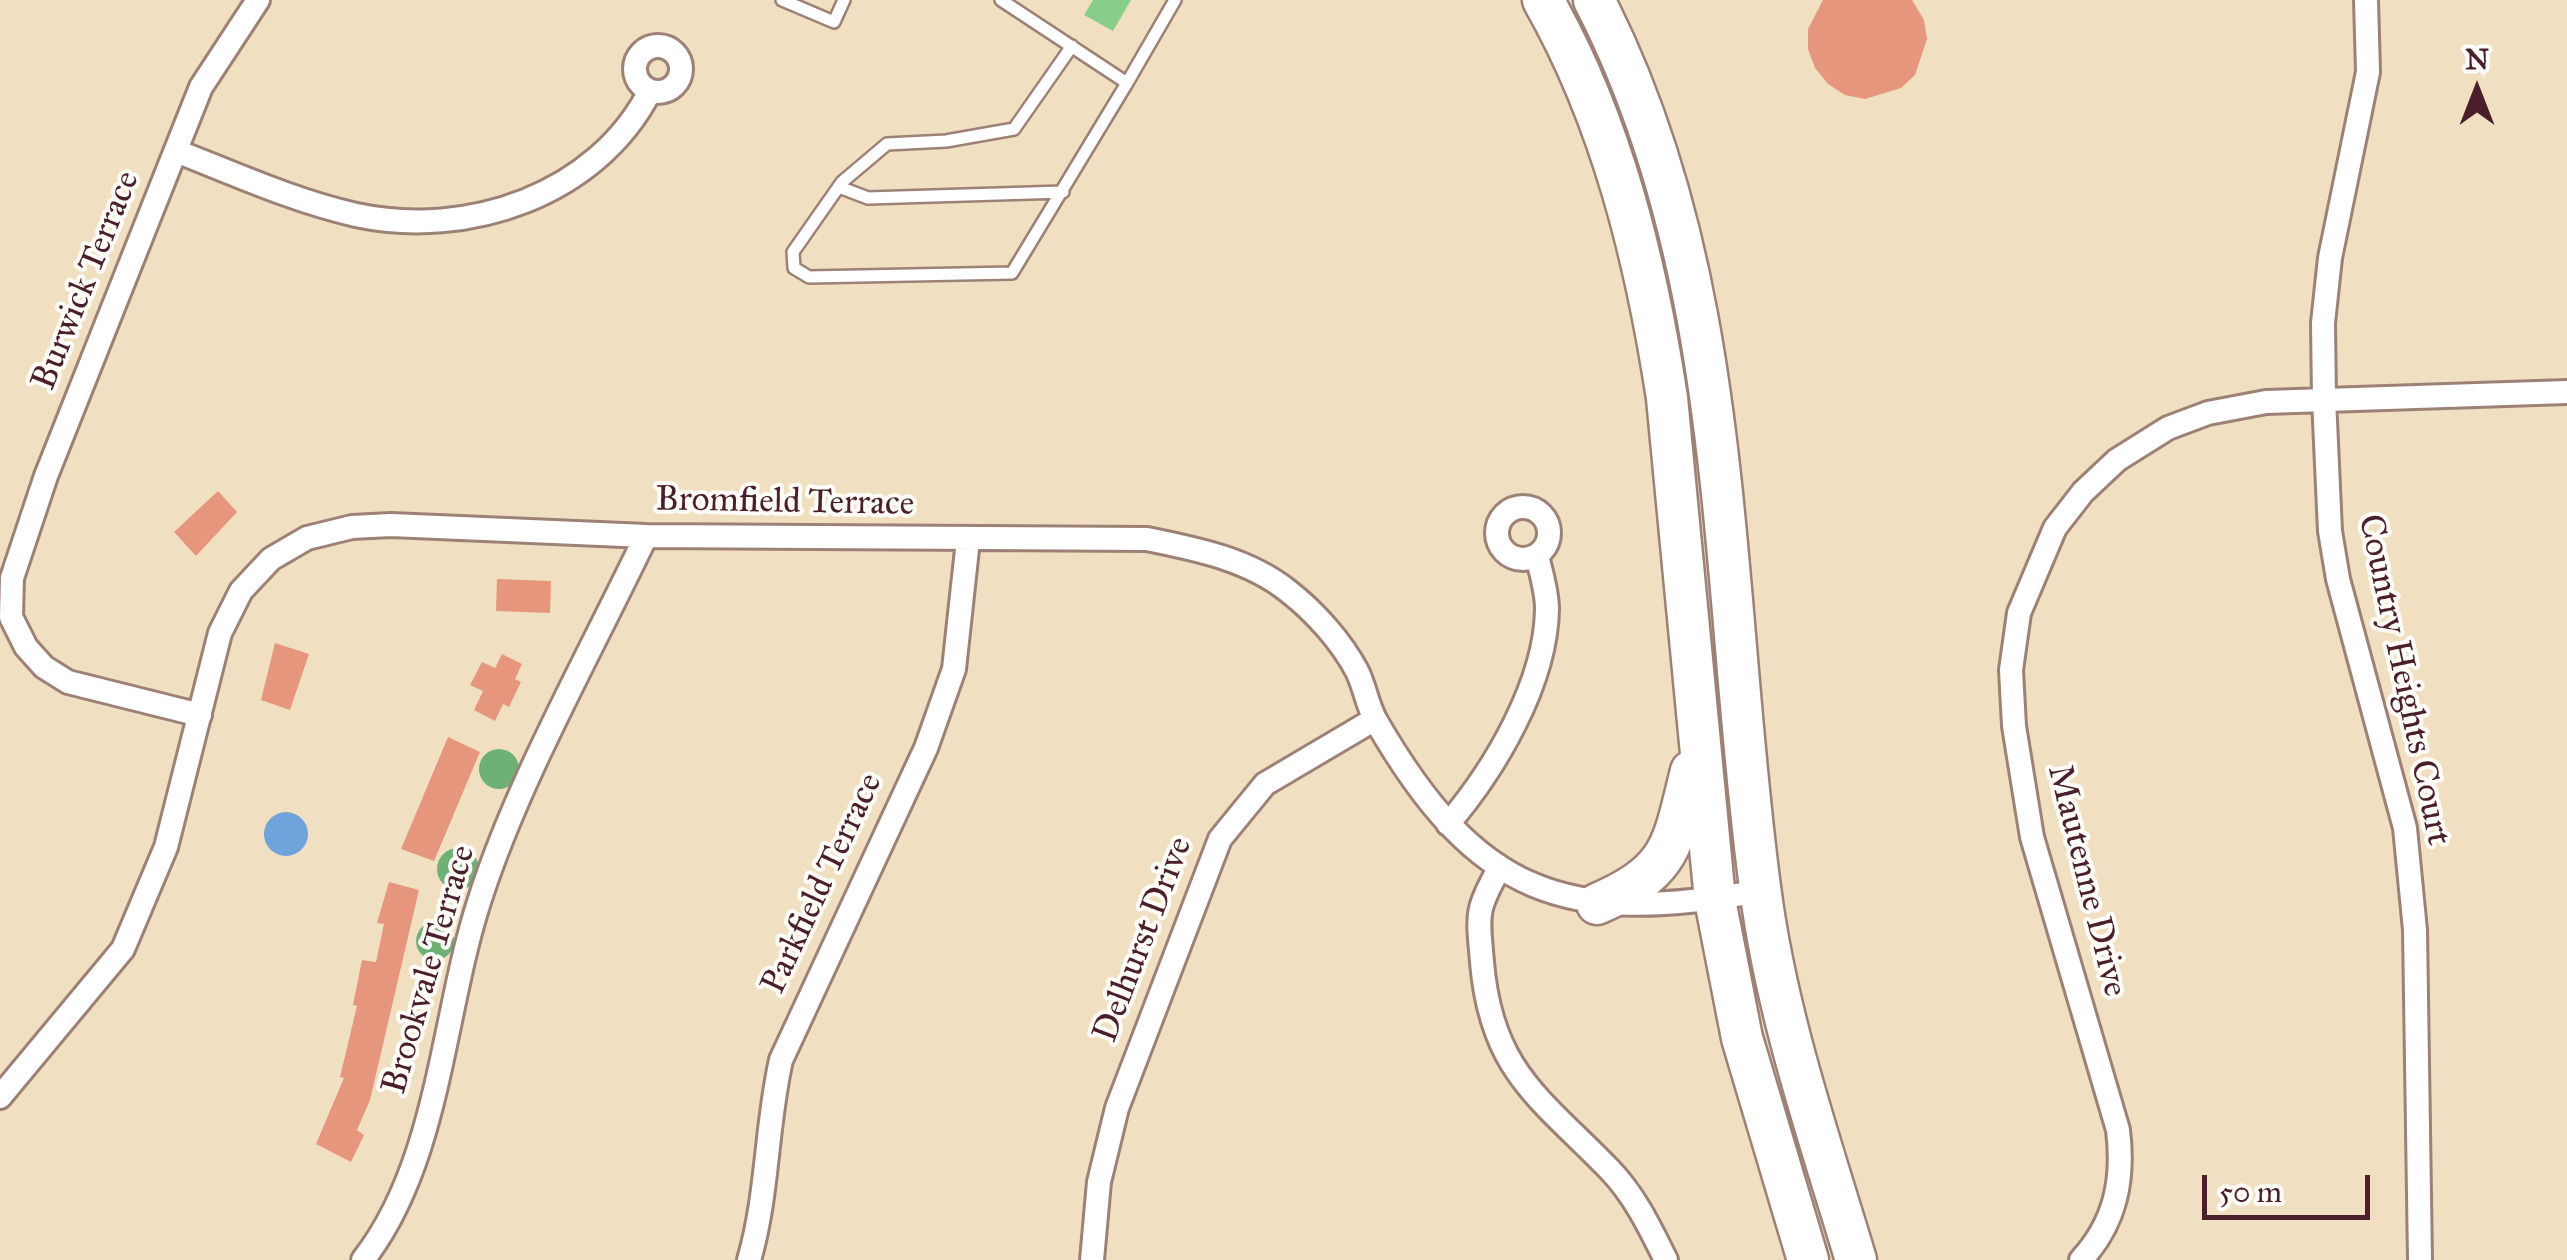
<!DOCTYPE html>
<html>
<head>
<meta charset="utf-8">
<style>
  body { margin:0 }
  #map { position:relative; width:2567px; height:1260px; overflow:hidden; background:#f0e0c1; font-family:"IM FELL Great Primer",serif }
  canvas { display:block }
  .north { position:absolute; left:2427px; top:40px; width:100px; height:100px; -webkit-text-stroke:8px #fdfcf7; paint-order:stroke; rotate:0deg; font-size:28px; font-weight:700; line-height:40px; text-align:center; color:#4a1f2b }
  .north::after { content:''; display:block; margin:auto; width:35px; height:45px; background:#4a1f2b; clip-path:polygon(50% 0,100% 100%,50% 72%,0 100%) }
  .scale { position:absolute; left:2202px; top:1175px; width:168px; height:45px; box-sizing:border-box; border:5px solid #4a1f2b; border-top:0; padding-left:12px; font-size:30px; line-height:35px; white-space:nowrap; color:#4a1f2b; -webkit-text-stroke:8px #fdfcf7; paint-order:stroke }
</style>
</head>
<body>
<div id="map">
<canvas width="2567" height="1260"></canvas>
<div class="north">N</div>
<div class="scale">50 m</div>
</div>
<script>
const c = document.querySelector('canvas').getContext('2d');
c.lineJoin = 'round';
function fillPath(path, color) { c.fillStyle = color; c.fill(path, 'evenodd'); }
function strokePath(path, color, width, dash) { c.strokeStyle = color; c.lineWidth = width; c.lineCap = dash ? 'butt' : 'round'; c.setLineDash(dash || []); c.stroke(path); }
function drawText(font, color, halo, rows, align = 'center') {
  c.font = font + ' "IM FELL Great Primer",serif'; c.lineWidth = 8; c.setLineDash([]); c.textBaseline = 'middle'; c.strokeStyle = halo; c.fillStyle = color; for (const [text, x, y, turn = 0] of rows) {
    c.save(); c.translate(x, y); c.rotate((+turn || 0) * Math.PI / 180); c.textAlign = isNaN(turn) ? turn : align; if (halo) c.strokeText(text, 0, 0); c.fillText(text, 0, 0); c.restore();
  }
}
fillPath(new Path2D(`
  M1093,0h38l-18,31 -29,-16z`), '#87ce89');
fillPath(new Path2D(`
  M479 769a20 20 0 1 1 40 0a20 20 0 1 1-40 0Z
  M437 869a21 21 0 1 1 42 0a21 21 0 1 1-42 0Z
  M416 941a19 19 0 1 1 38 0a19 19 0 1 1-38 0Z`), '#6db175');
fillPath(new Path2D(`
  M264 834a22 22 0 1 1 44 0a22 22 0 1 1-44 0Z`), '#6fa3db');
fillPath(new Path2D(`
  M1823,0h89l12,20 3,19 -12,36 -14,13 -36,11 -20,-4 -17,-11 -13,-16 -7,-19v-20z
  M218,491l19,21 -41,44 -22,-24z
  M497,579l54,2 -1,32 -54,-2z
  M275,643l34,11 -19,56 -29,-10z
  M502,654l20,10 -7,15 6,3 -12,25 -6,-3 -8,17 -21,-11 9,-19 -13,-6 12,-23 13,6z
  M448,737l32,15 -46,109 -33,-12z
  M389,882l30,8 -49,210 -13,30 7,5 -13,27 -35,-18 28,-66 -4,-1 17,-71 -4,-1 9,-45 14,2 8,-38 -7,-1z`), '#e5967d');
const lane = new Path2D(`
  M782,0l52,22 10,-22
  M1001,0l126,83 48,-83
  M1072,46l-58,83 -68,12 -59,3 -45,38 -49,70 1,16 15,9 203,-4 115,-190
  M839,187l29,11 195,-6`);
const street = new Path2D(`
  M2366,0l2,72 -38,186 -7,65 1,76 6,132 8,48 67,249 10,102 5,330
  M635 69a23 23 0 1 1 46 0a23 23 0 1 1-46 0Z
  M176,151c59,23 118,50 180,64 112,24 241,-20 294,-124
  M1497 533a26 26 0 1 1 52 0a26 26 0 1 1-52 0Z
  M200,715l-132,-33 -24,-15 -18,-20 -15,-30 1,-39 34,-102 155,-389 57,-87
  M1448,824c47,-55 98,-141 99,-215 0,-18 -6,-36 -10,-53
  M1499,869c-24,42 -21,46 -17,93 9,109 58,136 128,208 25,26 40,58 56,90
  M0,1097l123,-148 43,-102 54,-214 21,-42 30,-32 36,-21 45,-11 39,-2 255,11 501,3c49,10 101,20 141,52 27,21 53,50 69,80 8,16 10,34 19,50 101,175 190,205 384,170
  M363,1260c76,-97 79,-243 116,-358 38,-120 112,-250 167,-366
  M749,1260c19,-65 17,-134 32,-200l145,-312 28,-79 14,-129
  M1092,1260l7,-78 18,-74 103,-269 45,-55 110,-65
  M2081,1260c35,-38 43,-81 37,-130l-86,-293 -18,-111 -3,-56 8,-57 36,-85 28,-36 34,-32 51,-32 40,-15 58,-11 301,-10`);
const highway = new Path2D(`
  M1543,0c69,121 103,261 124,398l48,502 27,138 66,222
  M1594,0c142,275 126,588 166,887 16,127 59,250 96,373
  M1597,904c76,-33 75,-58 94,-133`);
strokePath(lane, '#9d8076', 16);
strokePath(street, '#9d8076', 28);
strokePath(highway, '#9d8076', 45);
strokePath(lane, '#fff', 11);
strokePath(street, '#fff', 22);
strokePath(highway, '#fff', 40);
drawText('35px', '#4a1f2b', '#fdfcf7', [
  ["Burwick Terrace",87,281,-68],
  ["Bromfield Terrace",785,503,1],
  ["Country Heights Court",2403,680,78],
  ["Mautenne Drive",2086,881,76],
  ["Parkfield Terrace",823,884,-65],
  ["Delhurst Drive",1144,940,-69],
  ["Brookvale Terrace",430,970,-74]
]);
</script>
</body>
</html>
